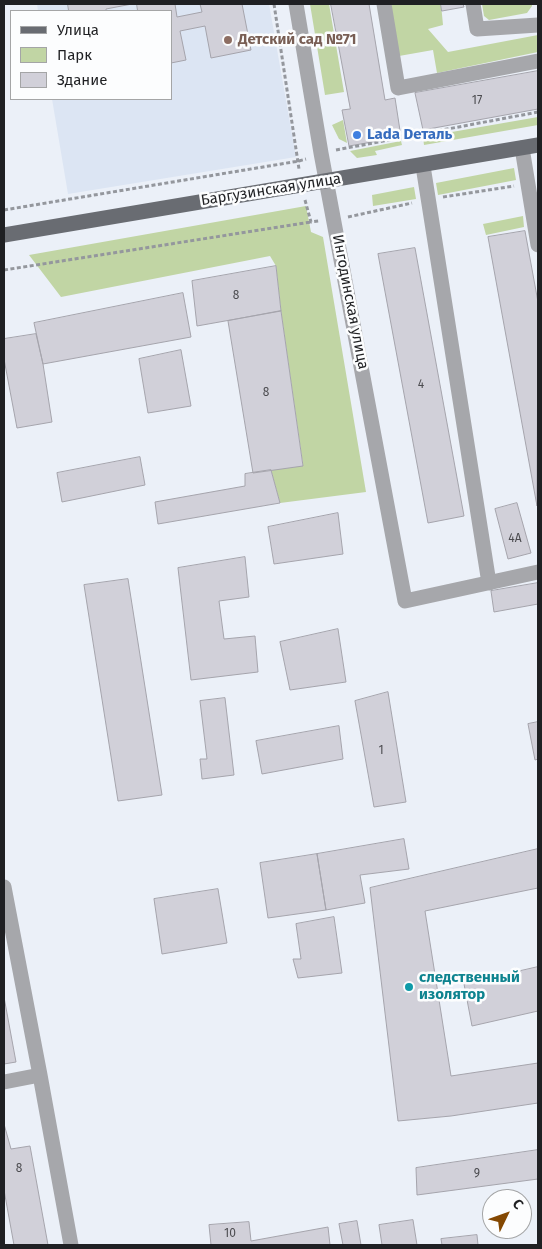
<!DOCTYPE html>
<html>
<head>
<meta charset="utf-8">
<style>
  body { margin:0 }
  #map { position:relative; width:542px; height:1249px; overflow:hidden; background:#ebf0f8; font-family:"Fira Sans",sans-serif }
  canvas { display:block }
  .frame { position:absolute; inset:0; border:5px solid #1f2023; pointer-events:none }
  .legend { position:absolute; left:10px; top:10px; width:162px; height:90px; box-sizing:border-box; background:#fcfdfe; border:1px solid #a4a5a6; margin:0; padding:6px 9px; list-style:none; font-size:15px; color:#1f2023 }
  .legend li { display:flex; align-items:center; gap:10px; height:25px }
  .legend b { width:25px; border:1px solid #a4a5a6 }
  .north { position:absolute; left:482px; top:1189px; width:50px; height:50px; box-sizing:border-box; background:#fcfdfe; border:1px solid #a4a5a6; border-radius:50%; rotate:48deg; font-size:14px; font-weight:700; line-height:20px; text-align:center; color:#1f2023 }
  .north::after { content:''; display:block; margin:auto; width:18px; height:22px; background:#844802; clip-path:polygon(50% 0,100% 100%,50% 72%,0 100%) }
</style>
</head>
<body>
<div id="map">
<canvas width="542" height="1249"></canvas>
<div class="frame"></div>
<ul class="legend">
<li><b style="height:6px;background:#696c72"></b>Улица</li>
<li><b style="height:14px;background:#c1d5a4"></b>Парк</li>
<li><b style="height:14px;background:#d1d0d9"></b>Здание</li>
</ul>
<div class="north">С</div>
</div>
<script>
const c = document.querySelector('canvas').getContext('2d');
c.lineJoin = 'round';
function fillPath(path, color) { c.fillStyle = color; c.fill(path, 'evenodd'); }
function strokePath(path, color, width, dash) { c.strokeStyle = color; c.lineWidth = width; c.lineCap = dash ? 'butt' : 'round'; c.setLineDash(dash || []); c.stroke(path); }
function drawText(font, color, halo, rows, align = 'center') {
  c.font = font + ' "Fira Sans",sans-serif'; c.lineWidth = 5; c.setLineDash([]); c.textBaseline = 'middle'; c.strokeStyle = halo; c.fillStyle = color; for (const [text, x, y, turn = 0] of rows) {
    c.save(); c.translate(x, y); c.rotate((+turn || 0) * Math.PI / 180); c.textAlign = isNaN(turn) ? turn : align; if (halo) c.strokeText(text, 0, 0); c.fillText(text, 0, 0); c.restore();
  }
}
fillPath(new Path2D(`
  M37,4h232l27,153 -228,37 -16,-95h119v-88h-133z`), '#dce5f3');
fillPath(new Path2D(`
  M310,4h19l15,88 -19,3z
  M391,4h50l2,21 -15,4 20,23 90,-17v17l-101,21 -4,-23 -34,6z
  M482,4h50v2l-5,7 -38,7 -5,-4z
  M538,117v8l-114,20 -1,-8z
  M343,120l4,23 -8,-4 -7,-14z
  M401,141l1,4 -27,6 2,4 -20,3 -7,-7z
  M514,168l2,12 -78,15 -2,-12z
  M414,187l2,12 -43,7 -1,-11z
  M306,206l5,26 12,5 43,255 -86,11 -9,-33 32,-5 -22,-154 -5,-45 -6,-10 -209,41 -32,-42z
  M523,216l1,11 -38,8 -3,-11z`), '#c1d5a4');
const building = new Path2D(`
  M68,4h64l-26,5v2h-37z
  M137,4h38l2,13 25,-5 -2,-8h42l9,46 -40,8 -6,-32 -25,5 6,29 -15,3v-52h-33z
  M331,4h38l16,96 10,-2 6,39 -52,9 -7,-36 8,-1z
  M441,4h22l1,3 -22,4z
  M538,71v38l-115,21 -8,-37z
  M525,231l13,71 -1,204 -49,-269z
  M415,248l49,268 -36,7 -50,-269z
  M276,266l5,45 -84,15 -5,-45z
  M183,293l8,44 -148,27 -9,-41z
  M281,311l22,155 -50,7 -25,-152z
  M36,334l7,30 9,58 -35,6 -13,-69v-20z
  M181,350l10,56 -43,7 -9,-54z
  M140,457l5,28 -83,17 -5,-29z
  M271,470l9,33 -122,21 -3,-22 90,-16v-12z
  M517,503l14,50 -23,6 -13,-50z
  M338,513l5,41 -69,10 -6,-37z
  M245,557l4,40 -30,4 5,38 31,-3 3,36 -67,8 -13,-112z
  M128,579l34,216 -44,6 -34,-216z
  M538,583v21l-44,8 -3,-21z
  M338,629l8,53 -56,8 -10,-48z
  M388,692l18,110 -32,5 -19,-106z
  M225,698l9,77 -32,4 -2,-20h7l-7,-58z
  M538,722v37l-3,1 -7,-36z
  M339,726l4,33 -81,15 -6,-33z
  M404,839l5,30 -49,6 5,28 -39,7 -9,-56z
  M538,849v39l-113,23 26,165 87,-13v40l-87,13 -53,5 -28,-233z
  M317,854l9,56 -58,8 -8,-55z
  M218,889l9,54 -65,11 -8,-55z
  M334,917l8,56 -44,5 -5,-19h8l-5,-35z
  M538,967v44l-66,15 -8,-42z
  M4,997l12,65 -12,2z
  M4,1124l7,25 19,-3 18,99h-34l-10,-55z
  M538,1150v29l-121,16 -1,-27z
  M413,1220l4,25h-35l-3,-20z
  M357,1221l4,24h-18l-4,-21z
  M249,1222l2,19 77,-14 2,18h-119l-2,-20z
  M477,1235l1,10h-36l-1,-6z`);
fillPath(building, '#d1d0d9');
strokePath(building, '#a5a4ac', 1);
strokePath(new Path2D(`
  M274,4l25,165
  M336,150l202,-38
  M443,197l71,-11
  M305,200l6,22 8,-1
  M4,210l295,-49 7,-2
  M348,217l64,-14
  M4,270l307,-48`), '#94979d', 3, [4, 2.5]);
strokePath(new Path2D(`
  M296,4l25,149 84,448 133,-29
  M384,4l14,84 140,-27
  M473,4l4,25 61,-4
  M522,148l16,97
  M423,166l66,417
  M4,887l36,188 31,170
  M4,1082l36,-7`), '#a6a7ab', 15);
strokePath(new Path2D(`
  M4,235l534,-90`), '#696c72', 15);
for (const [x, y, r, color] of [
  [228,40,5,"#8d6e63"],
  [357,135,5,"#3f7fe0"],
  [409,987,5,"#0f9aa8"]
]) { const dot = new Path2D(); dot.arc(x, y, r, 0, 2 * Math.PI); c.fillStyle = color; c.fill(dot); strokePath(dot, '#fcfdfe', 2); }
drawText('12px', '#4c4c50', null, [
  ["17",477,101],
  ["8",236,296],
  ["4",421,385],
  ["8",266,393],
  ["4А",515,539],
  ["1",381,751],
  ["8",19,1169],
  ["9",477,1174],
  ["10",230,1234]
]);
drawText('bold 15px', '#785e54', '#fcfdfe', [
  ["Детский сад №71",238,40]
], 'left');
drawText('bold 15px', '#366cbe', '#fcfdfe', [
  ["Lada Dеталь",367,135]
], 'left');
drawText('15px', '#1f2023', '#fcfdfe', [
  ["Баргузинская улица",271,190,-9],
  ["Ингодинская улица",350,302,79]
]);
drawText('bold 15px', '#0d838f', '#fcfdfe', [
  ["следственный",419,978],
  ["изолятор",419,995]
], 'left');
</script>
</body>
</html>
